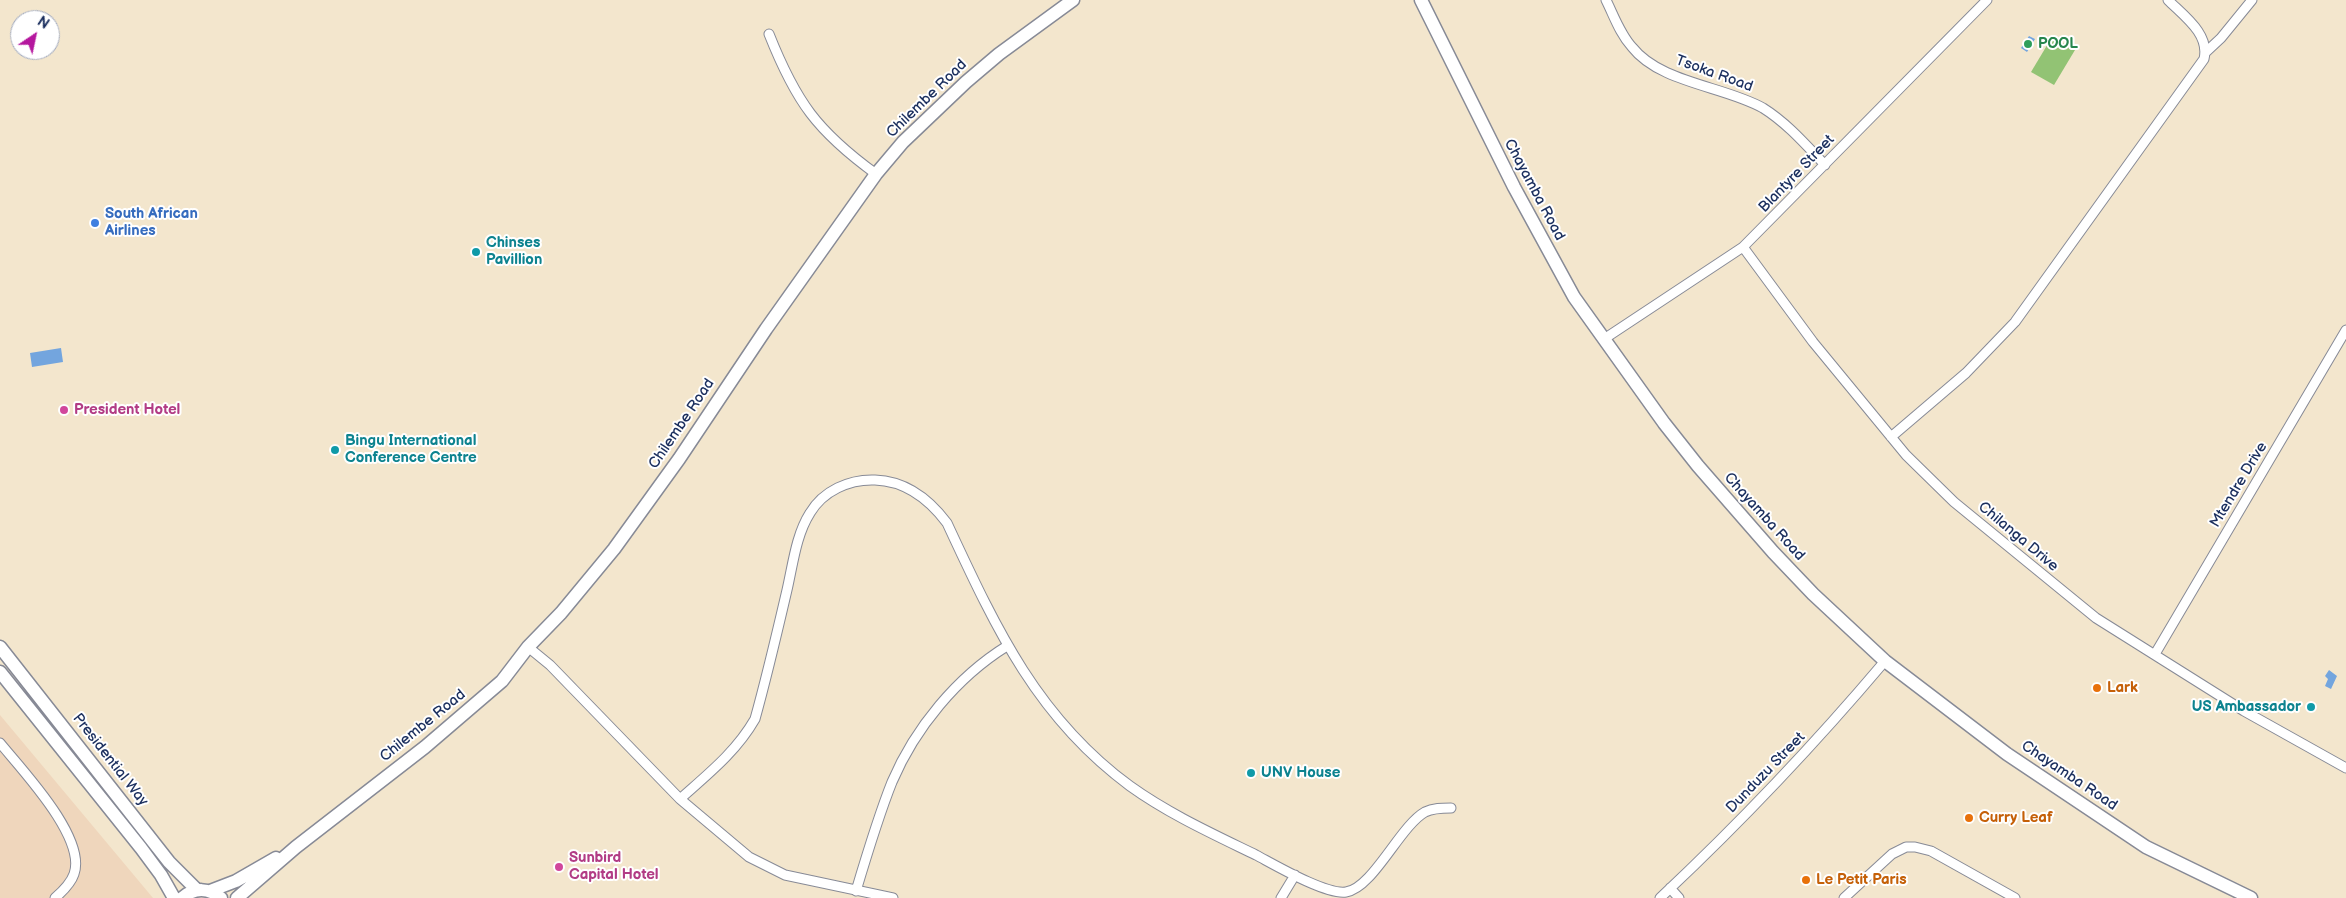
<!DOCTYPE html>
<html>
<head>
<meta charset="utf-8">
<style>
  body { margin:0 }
  #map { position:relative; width:2346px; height:898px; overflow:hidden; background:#f3e6cd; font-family:"Balsamiq Sans",sans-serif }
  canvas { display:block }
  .north { position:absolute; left:10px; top:10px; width:50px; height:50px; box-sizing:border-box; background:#fff; border:1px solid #a4acbf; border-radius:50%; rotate:34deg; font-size:14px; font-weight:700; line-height:20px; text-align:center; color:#1b2f5e }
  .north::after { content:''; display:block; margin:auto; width:18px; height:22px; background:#b5179e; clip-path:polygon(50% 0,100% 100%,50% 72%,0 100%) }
</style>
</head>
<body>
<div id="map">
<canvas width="2346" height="898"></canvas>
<div class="north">N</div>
</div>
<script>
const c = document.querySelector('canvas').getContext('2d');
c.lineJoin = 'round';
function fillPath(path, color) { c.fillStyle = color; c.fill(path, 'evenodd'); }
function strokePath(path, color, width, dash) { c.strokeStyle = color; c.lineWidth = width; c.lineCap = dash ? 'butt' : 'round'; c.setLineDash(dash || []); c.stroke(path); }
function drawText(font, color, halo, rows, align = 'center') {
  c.font = font + ' "Balsamiq Sans",sans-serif'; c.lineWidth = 4; c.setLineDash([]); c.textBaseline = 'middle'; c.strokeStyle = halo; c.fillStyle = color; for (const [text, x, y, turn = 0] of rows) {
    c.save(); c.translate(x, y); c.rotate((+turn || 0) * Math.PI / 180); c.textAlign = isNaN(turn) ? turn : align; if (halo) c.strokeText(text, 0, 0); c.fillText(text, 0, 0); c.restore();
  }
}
fillPath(new Path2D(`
  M0,715l153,183h-153z`), '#efd6bc');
fillPath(new Path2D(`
  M2052,37l23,13 -21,35 -23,-13z`), '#92c374');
fillPath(new Path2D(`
  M2029,36l6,3 -8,13 -6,-4z
  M61,348l2,14 -31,5 -2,-14z
  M2329,670l8,6 -6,13 -6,-3 3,-7 -3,-3z`), '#73a5de');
const street = new Path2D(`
  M1606,0c8,16 14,34 26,47 28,36 92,39 131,61 24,15 43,37 62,57
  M769,34c27,68 48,97 107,140
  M2206,52l15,-14 31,-38
  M1743,247l70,95 93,113 48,47 142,116 148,93 102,57
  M1604,339l139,-92 244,-247
  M1891,437l75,-64 49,-51 189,-263c6,-25 -20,-43 -36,-59
  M528,647l22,18 130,134 69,58 36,18 108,23
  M2155,654l191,-324
  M0,743c22,27 87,95 74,131 -3,9 -11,17 -19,24
  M680,799c28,-25 56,-47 75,-80 12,-43 22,-86 32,-129 6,-26 9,-55 23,-77 13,-22 39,-34 65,-33 31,1 54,19 72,43 48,103 89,194 183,263 39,28 83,48 126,69 19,10 70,40 90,37 27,-4 54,-66 79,-80 8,-4 17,-4 26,-4
  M1670,888l9,10
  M856,891c11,-37 22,-74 36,-109 23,-54 65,-105 115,-136
  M1281,898l14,-23
  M1660,898c80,-75 154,-153 225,-237
  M1844,898l48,-44 14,-7h9l16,4 84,47`);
const secondary = new Path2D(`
  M1421,0l93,187 60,110 90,126 34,43 75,86 40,42 72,67 122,93 139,93 105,51
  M0,647l169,215 28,28
  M0,672l141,176 20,27 13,23
  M210,891l26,-10 40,-23
  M182,898c13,-11 27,-10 39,0
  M237,898l59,-51 129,-100 77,-66 26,-34 33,-34 53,-64 65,-90 87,-130 110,-155 27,-32 63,-60 33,-28 74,-54`);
strokePath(street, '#878a96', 11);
strokePath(secondary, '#878a96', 15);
strokePath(street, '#fff', 9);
strokePath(secondary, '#fff', 12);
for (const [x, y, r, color] of [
  [2028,44,5,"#2e9e5b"],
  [95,223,5,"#3f7fe0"],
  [476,252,5,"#0f9aa8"],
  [64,410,5,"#d1479c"],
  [335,450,5,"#0f9aa8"],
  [2097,688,5,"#e8710a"],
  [2311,707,5,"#0f9aa8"],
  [1251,773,5,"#0f9aa8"],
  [1969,818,5,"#e8710a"],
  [559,867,5,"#d1479c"],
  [1806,880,5,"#e8710a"]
]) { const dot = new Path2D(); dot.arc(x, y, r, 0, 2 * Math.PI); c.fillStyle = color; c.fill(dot); strokePath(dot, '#fff', 2); }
drawText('bold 15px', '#27864d', '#fff', [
  ["POOL",2038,44]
], 'left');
drawText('15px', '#1b2f5e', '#fff', [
  ["Tsoka Road",1714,74,20],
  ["Chilembe Road",927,99,-44],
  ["Blantyre Street",1797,174,-46],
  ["Chayamba Road",1534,190,62],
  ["Chilembe Road",682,424,-56],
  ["Mtendre Drive",2239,485,-59],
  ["Chayamba Road",1764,517,48],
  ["Chilanga Drive",2018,537,40],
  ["Chilembe Road",423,726,-39],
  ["Presidential Way",110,760,52],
  ["Dunduzu Street",1766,773,-46],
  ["Chayamba Road",2069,776,34]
]);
drawText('bold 15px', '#366cbe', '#fff', [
  ["South African",105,214],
  ["Airlines",105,231]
], 'left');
drawText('bold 15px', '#0d838f', '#fff', [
  ["Chinses",486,243],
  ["Pavillion",486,260],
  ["Bingu International",345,441],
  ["Conference Centre",345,458],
  ["US Ambassador",2301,707,"right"],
  ["UNV House",1261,773]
], 'left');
drawText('bold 15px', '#b23c85', '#fff', [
  ["President Hotel",74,410],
  ["Sunbird",569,858],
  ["Capital Hotel",569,875]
], 'left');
drawText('bold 15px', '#c56008', '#fff', [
  ["Lark",2107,688],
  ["Curry Leaf",1979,818],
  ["Le Petit Paris",1816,880]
], 'left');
</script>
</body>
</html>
